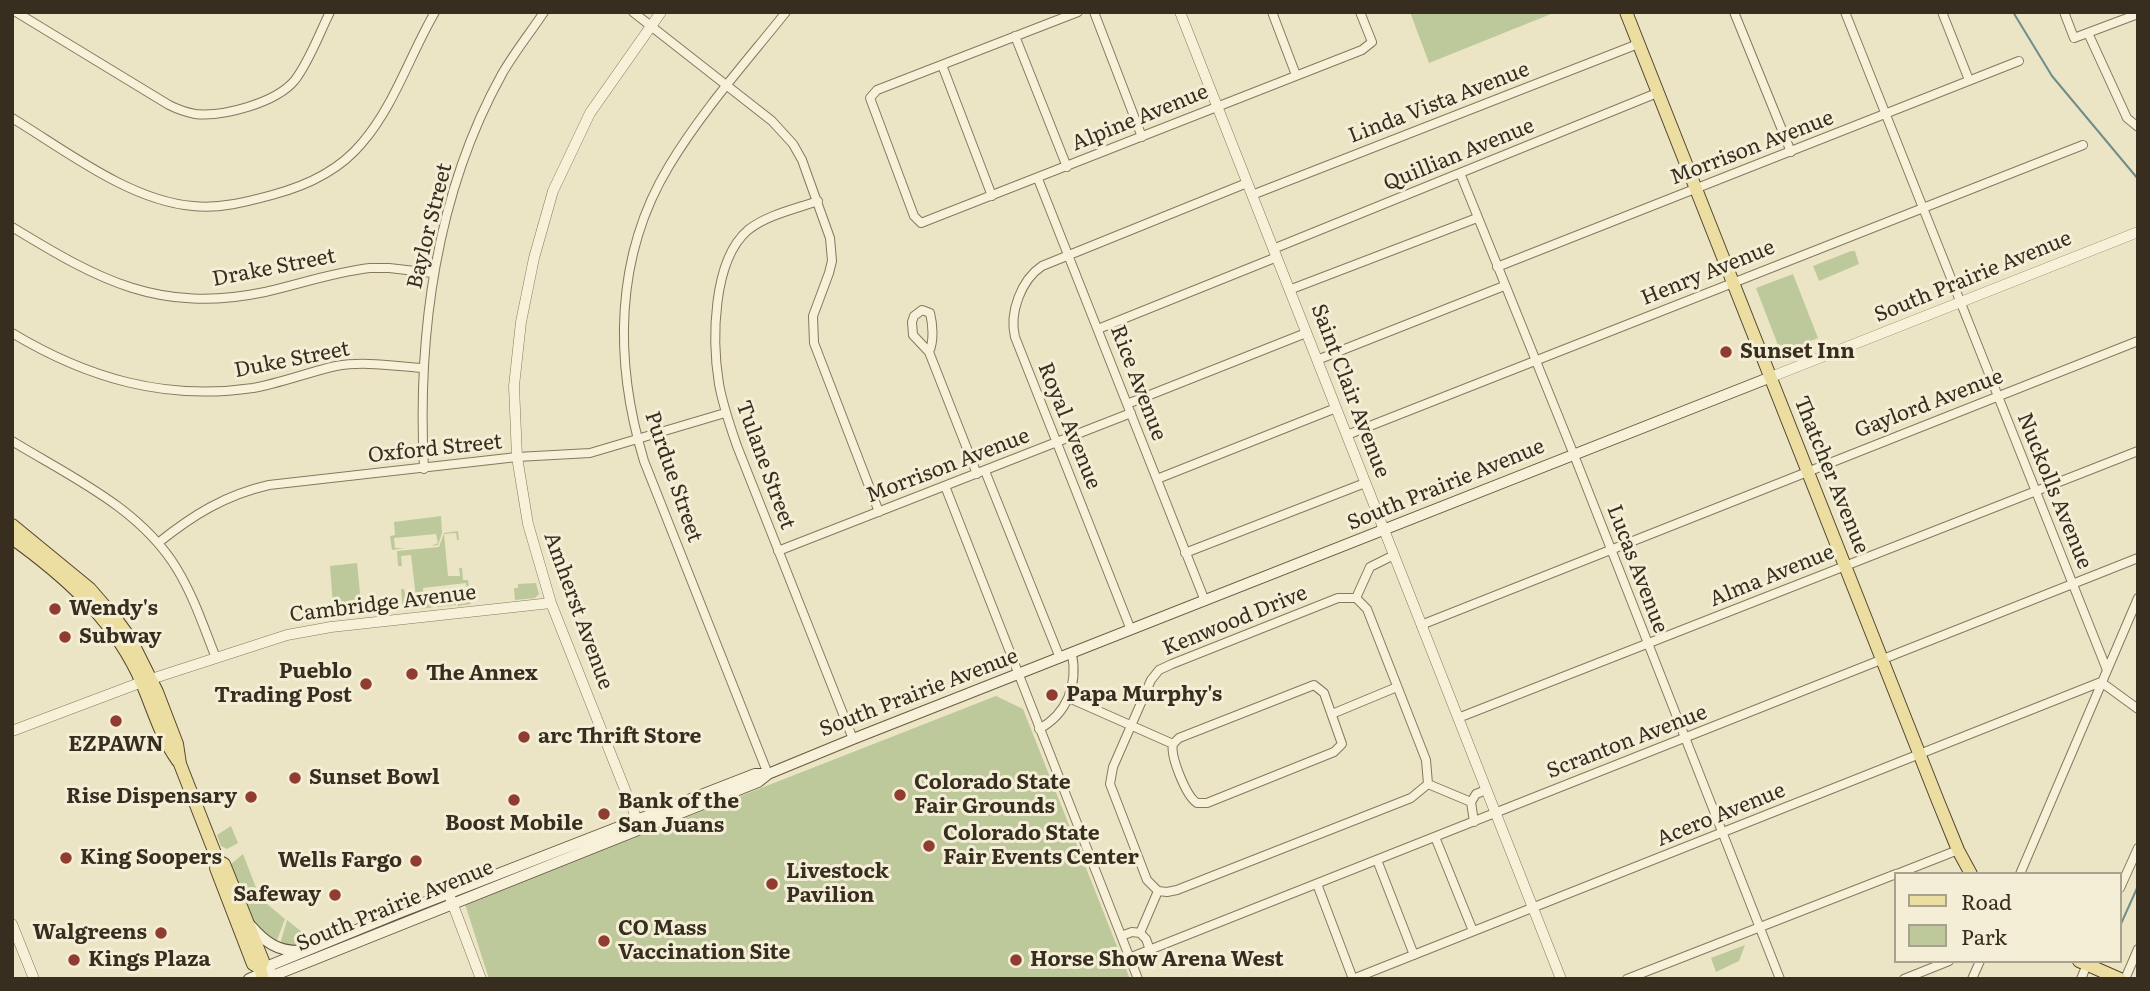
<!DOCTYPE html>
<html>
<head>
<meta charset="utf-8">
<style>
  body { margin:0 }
  #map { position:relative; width:2150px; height:991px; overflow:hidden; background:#ebe5c6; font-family:Literata,serif }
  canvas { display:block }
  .frame { position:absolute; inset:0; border:14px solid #372e20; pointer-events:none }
  .legend { position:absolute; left:1894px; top:872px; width:228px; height:91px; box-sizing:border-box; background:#f3eed5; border:2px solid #a8a18d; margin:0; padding:9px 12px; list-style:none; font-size:21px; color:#372e20 }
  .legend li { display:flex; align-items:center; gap:14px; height:35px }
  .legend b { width:35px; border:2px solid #a8a18d }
</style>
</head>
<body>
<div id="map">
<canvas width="2150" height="991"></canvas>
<div class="frame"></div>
<ul class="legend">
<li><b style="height:9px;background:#ecdea1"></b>Road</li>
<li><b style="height:19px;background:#bec99b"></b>Park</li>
</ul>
</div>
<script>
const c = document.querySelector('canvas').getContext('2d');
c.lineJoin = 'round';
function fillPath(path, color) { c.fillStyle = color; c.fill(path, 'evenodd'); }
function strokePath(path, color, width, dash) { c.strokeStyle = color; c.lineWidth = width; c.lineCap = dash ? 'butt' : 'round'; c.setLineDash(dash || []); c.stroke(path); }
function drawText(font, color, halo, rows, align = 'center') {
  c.font = font + ' Literata,serif'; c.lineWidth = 6; c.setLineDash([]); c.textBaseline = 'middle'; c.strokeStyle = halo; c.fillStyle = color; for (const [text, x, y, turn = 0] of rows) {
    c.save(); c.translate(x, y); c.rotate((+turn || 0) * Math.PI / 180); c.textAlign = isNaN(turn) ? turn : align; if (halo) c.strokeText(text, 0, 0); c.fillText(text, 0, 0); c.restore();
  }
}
fillPath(new Path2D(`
  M1410,12h146l-127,51z
  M1851,251h4l4,13 -40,17 -6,-15z
  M1793,274l25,64 -37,15 -25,-65z
  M441,516l1,17 -4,12 -7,1 7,-3 -2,-9 -42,4 1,10h10l-13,2 -2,-14 5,-1 -1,-13z
  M458,531l1,9h-2l-1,-7 -12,1 4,42h12l-1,-8h3l1,12h5l3,24 -13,2 -1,-12 10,-1 -1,-10 -43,5 1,9h10l1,10 -32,4 -2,-22h3l2,10 10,-1 -5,-43 -10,1 1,10h-4l-1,-15 42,-4 5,-14z
  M357,563l4,40 -28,3 -3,-40z
  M536,583l3,11 -4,4 -20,2 -1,-12h4v-4z
  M455,595l1,10 -19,2 -1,-10z
  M996,696l27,13 107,270h-641l-24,-75z
  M231,826l7,17 -11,6 -6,-3 -4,-11z
  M243,854l17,44 25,21 -9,24 -22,-19 -23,-60z
  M374,917l1,2 -69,26 -9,2 -17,-3 7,-24 26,21z
  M1745,945l-6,16 -23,11 -5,-14z`), '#bec99b');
strokePath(new Path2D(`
  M2013,12l39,64 86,103
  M2120,926l18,-40`), '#6f8d89', 2);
const minor = new Path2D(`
  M16,12l153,93c8,4 16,7 26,9 28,3 81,-11 100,-34 15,-20 24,-46 35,-68
  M633,12l139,109 21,23 9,16 28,78 2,23 -3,12 -16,43 1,27 65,169
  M1078,12l-201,78 -7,8 44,118 7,7 441,-173 10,-8 -12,-30
  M1094,12l48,125
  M1272,12l24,63
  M1734,12l57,140
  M1845,12l262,658
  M1942,12l27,68
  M2064,12l10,26 64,-24
  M2088,33l39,85 11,9
  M1015,36l52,131
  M942,65l50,131
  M12,118c53,32 118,83 181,88 26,3 53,-4 79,-11 34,-9 67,-24 90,-52 32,-37 48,-88 73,-131
  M1460,173l114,282 206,524
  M1038,179l167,422
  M1252,195l386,-151
  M818,201c-23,8 -51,14 -70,29 -36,31 -36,111 -29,154 4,22 11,42 18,62l116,293
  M12,227c87,53 147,87 253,65 35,-8 69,-20 105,-24h19l44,5
  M1273,249l384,-156
  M1497,267l522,-206
  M1289,290l188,-72
  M1098,329l179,-72
  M12,333c75,45 153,68 241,55 28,-5 56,-16 83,-22 28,-5 58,0 86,2
  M929,352c5,-11 4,-27 1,-39l-8,-3 -8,6 -2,6 1,13 16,17 48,122
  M1317,360l187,-74
  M1127,404l179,-71
  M1347,435l736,-290
  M12,441c59,36 128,67 165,128 17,28 27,59 39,89
  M424,469c-7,-135 12,-276 78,-395 12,-21 28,-41 42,-62
  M985,471l75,187
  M1157,479l179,-71
  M945,486l193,493
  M158,543c35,-28 67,-48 111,-58l248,-28 73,-4 135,-40
  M778,551l353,-138
  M1185,553l180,-70
  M1356,598l11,11 59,151 2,24
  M1421,625l717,-284
  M1131,630l-116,-293c-6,-24 6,-57 27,-71l205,-83
  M1069,698l104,46c-3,12 13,52 24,59h10l127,-51 8,-8 -18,-51 -10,-8 -135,53 -6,6
  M1332,714l65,-27
  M1458,718l680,-267
  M1039,729c28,-15 39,-44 33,-75
  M768,774l-124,-313c-30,-99 -30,-204 25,-295 33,-55 77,-104 117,-154
  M1471,802l3,20
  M1435,837l38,94
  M1377,860l37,95
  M1897,874l61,-24
  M2020,874l118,-276
  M1317,884l36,95
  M2120,888l18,-40
  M1158,891l9,1 10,-2 234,-92 17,-14 43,18 5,-8 10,-4
  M1121,936l11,-4 8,1
  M1150,950l-4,-11 -6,-6 18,-42 -11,-11 -37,-96 3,-17 38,-87 8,-10 13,-6 166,-66h18l14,-31 24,-12
  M1129,958l1009,-400
  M1353,979l748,-297 37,27
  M1627,979l269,-105
  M1904,979l45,-18
  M1972,979l8,-18
  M2081,979l7,-17
  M2125,979l13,-30`);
const tertiary = new Path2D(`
  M1180,12l381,967
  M1771,377l367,-145
  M12,731l130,-49 145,-47 44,-8 220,-24
  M639,825l-88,-222 -23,-79 -11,-67 -3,-71 7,-64 13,-64 19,-67 37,-78 71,-101
  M450,897l31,82
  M12,924l22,55`);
const secondary = new Path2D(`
  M251,926c14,16 26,25 48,25
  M267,971l8,4 483,-193 10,-8 85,-35 918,-362
  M249,979l18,-8 4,-6 127,-52 357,-139h13`);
const primary = new Path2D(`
  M1626,12l312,789 20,49 13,24
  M12,525l78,64 26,30 14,19 27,54 20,52 3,20 38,97 6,3 39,97 -3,7
  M12,538c50,36 98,78 125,134 14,29 22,63 41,89
  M218,861l-2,7 37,96 7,4 3,11
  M2079,961l41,18`);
strokePath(minor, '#86785d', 10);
strokePath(tertiary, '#86785d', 11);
strokePath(secondary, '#675940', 12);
strokePath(primary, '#544531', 14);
strokePath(minor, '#f7f1d9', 8);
strokePath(tertiary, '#f7f1d9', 10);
strokePath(secondary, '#f7f1d9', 10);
strokePath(primary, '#ecdea1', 12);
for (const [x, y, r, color] of [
  [1726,352,7,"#903c31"],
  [55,609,7,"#903c31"],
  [65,637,7,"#903c31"],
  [412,674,7,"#903c31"],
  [366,684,7,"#903c31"],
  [1052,695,7,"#903c31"],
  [116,721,7,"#903c31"],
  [524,737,7,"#903c31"],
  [295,778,7,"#903c31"],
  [900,795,7,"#903c31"],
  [251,797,7,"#903c31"],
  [514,800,7,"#903c31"],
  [604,814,7,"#903c31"],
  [929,846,7,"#903c31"],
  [66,858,7,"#903c31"],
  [416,861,7,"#903c31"],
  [772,884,7,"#903c31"],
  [335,895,7,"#903c31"],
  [161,933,7,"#903c31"],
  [604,941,7,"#903c31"],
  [74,960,7,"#903c31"],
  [1016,960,7,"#903c31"]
]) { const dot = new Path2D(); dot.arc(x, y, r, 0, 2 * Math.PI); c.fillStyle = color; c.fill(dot); strokePath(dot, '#f3eed5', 2.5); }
drawText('21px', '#372e20', '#f3eed5', [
  ["Linda Vista Avenue",1439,103,-21],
  ["Alpine Avenue",1140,118,-22],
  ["Morrison Avenue",1752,148,-21],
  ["Quillian Avenue",1459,155,-22],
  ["Baylor Street",430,226,-76],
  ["Drake Street",274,268,-11],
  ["Henry Avenue",1708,273,-22],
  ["South Prairie Avenue",1973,277,-22],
  ["Duke Street",292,360,-11],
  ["Rice Avenue",1138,383,69],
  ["Saint Clair Avenue",1350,391,69],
  ["Gaylord Avenue",1929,404,-21],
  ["Royal Avenue",1069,426,68],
  ["Oxford Street",435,449,-6],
  ["Tulane Street",765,465,70],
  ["Morrison Avenue",948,466,-21],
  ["Thatcher Avenue",1831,475,68],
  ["Purdue Street",673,477,71],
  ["South Prairie Avenue",1446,485,-22],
  ["Nuckolls Avenue",2054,491,68],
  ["Lucas Avenue",1637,569,69],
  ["Alma Avenue",1772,576,-22],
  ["Cambridge Avenue",383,604,-7],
  ["Amherst Avenue",578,611,70],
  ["Kenwood Drive",1235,621,-22],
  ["South Prairie Avenue",919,693,-21],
  ["Scranton Avenue",1627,742,-21],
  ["Acero Avenue",1721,815,-22],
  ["South Prairie Avenue",395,906,-22]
]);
drawText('bold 21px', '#372e20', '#f3eed5', [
  ["Sunset Inn",1740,352],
  ["Wendy's",69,609],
  ["Subway",79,637],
  ["Pueblo",352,672,"right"],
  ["Trading Post",352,696,"right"],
  ["The Annex",426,674],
  ["Papa Murphy's",1066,695],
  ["arc Thrift Store",538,737],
  ["EZPAWN",116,745,"center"],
  ["Sunset Bowl",309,778],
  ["Colorado State",914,783],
  ["Fair Grounds",914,807],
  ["Rise Dispensary",237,797,"right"],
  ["Bank of the",618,802],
  ["San Juans",618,826],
  ["Boost Mobile",514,824,"center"],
  ["Colorado State",943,834],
  ["Fair Events Center",943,858],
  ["King Soopers",80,858],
  ["Wells Fargo",402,861,"right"],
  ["Livestock",786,872],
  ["Pavilion",786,896],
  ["Safeway",321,895,"right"],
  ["CO Mass",618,929],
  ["Vaccination Site",618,953],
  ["Walgreens",147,933,"right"],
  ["Kings Plaza",88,960],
  ["Horse Show Arena West",1030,960]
], 'left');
</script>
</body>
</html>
